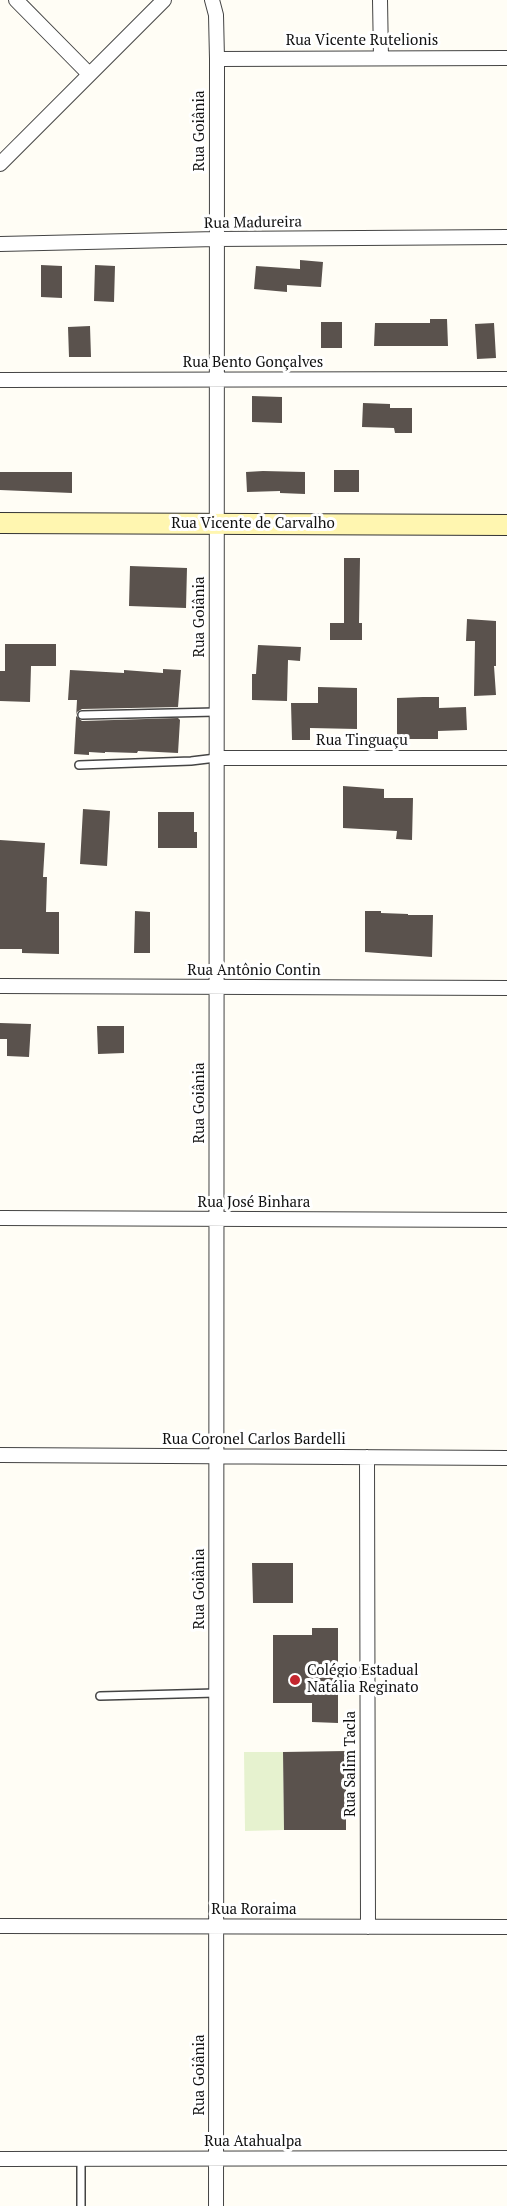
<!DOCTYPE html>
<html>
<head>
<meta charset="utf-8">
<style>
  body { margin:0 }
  canvas { display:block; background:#fffdf5 }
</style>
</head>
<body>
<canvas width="507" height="2206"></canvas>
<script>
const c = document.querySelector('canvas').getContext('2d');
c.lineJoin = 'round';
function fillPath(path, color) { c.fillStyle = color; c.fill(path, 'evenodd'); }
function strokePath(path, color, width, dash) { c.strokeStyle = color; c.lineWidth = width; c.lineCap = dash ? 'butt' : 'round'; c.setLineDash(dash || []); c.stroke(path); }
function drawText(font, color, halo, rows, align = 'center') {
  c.font = font + ' "PT Serif",serif'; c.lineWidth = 6; c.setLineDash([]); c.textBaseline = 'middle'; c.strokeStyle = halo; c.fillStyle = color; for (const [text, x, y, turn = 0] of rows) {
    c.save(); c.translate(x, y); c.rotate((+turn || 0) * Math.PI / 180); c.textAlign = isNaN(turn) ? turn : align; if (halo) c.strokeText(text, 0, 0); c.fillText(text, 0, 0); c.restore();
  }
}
fillPath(new Path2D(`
  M244,1752h39l1,78 -39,1z`), '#e6f2cf');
fillPath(new Path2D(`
  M300,260l23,2 -2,25 -34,-2v7l-33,-3 2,-23 44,3z
  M41,265l21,1v32l-21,-1z
  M95,265l20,1 -1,36 -20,-1z
  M430,319h17l1,27h-74l1,-23h55z
  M321,322h21v26h-21z
  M494,323l2,35 -19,1 -2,-35z
  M90,326l1,31h-22l-1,-30z
  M252,396l30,1v26l-30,-1z
  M363,403l27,1v4h22v25h-17l-1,-5 -32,-1z
  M334,470h25v22h-25z
  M263,471l42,1v22l-25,-1v-2l-33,1 -1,-20z
  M0,472h72v21l-72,-3z
  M344,558h16l-1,65h3v17h-32v-17h14z
  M130,566l57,2 -1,40 -57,-2z
  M467,619l29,2v45h-2l2,29 -22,1 1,-55h-9z
  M5,644h51v22h-25l-1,36 -30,-1v-30h5z
  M258,645l43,2 -1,14 -12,-1 -1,41 -35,-1v-26h4z
  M163,669l18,1 -3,37 -96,2 -5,3 -1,4 6,5 96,-3 2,2 -2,33 -40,-2 -1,2 -32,-1v1l-16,-1v3l-15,-1 3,-54h-9l2,-30 54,3v-3l39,3z
  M318,687l39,1v41l-47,-1v12h-18l-1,-37h27z
  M423,697h16v11l27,-1 1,23 -29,1v8h-41v-41z
  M343,786l41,3v9h29l-1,42 -16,-1 1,-8 -54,-3z
  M83,809l27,2 -3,55 -27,-2z
  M158,812h36v20h3v16h-39z
  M0,840l45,3 -2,34h4l-1,35h13v42l-37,-1v-4h-22z
  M135,911l15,1v41h-16z
  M365,911h16v2l27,1v1h25l-1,42 -67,-5z
  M0,1023l31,1 -2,33 -22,-1v-17h-7z
  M97,1026h27v27l-26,1z
  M252,1563h41v40h-40z
  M312,1628h26v95l-26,-1v-19h-39v-68h39z
  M346,1751v79h-62l-1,-78z`), '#5a524d');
const lane = new Path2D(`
  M82,715l134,-3
  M79,765l112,-4 25,-3
  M100,1696l116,-3
  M81,2159v47`);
const street = new Path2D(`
  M16,0l73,74
  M212,0l4,15 1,44 -1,2147
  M380,0l1,57
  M217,59l290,-1
  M0,164l164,-164
  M0,244l216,-5 291,-2
  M0,380l507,-1
  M216,758h291
  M0,986l507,2
  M0,1218l507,2
  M0,1455l507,3
  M367,1457l1,470
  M0,1926l507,1
  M0,2159l507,-1`);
const secondary = new Path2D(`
  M0,523l507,2`);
strokePath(lane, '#444', 10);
strokePath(street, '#444', 16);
strokePath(secondary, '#333', 22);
strokePath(lane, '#fff', 7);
strokePath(street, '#fff', 14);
strokePath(secondary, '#fff6b0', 20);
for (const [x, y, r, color] of [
  [295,1680,6,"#c4262e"]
]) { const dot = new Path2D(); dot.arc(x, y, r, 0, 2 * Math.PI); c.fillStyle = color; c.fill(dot); strokePath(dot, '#fff', 2); }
drawText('15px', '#111', '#fff', [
  ["Rua Vicente Rutelionis",362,41],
  ["Rua Goiânia",200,131,-90],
  ["Rua Madureira",253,223,-1],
  ["Rua Bento Gonçalves",253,363],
  ["Rua Vicente de Carvalho",253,524],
  ["Rua Goiânia",200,617,-90],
  ["Rua Tinguaçu",362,741],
  ["Rua Antônio Contin",254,971],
  ["Rua Goiânia",200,1103,-90],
  ["Rua José Binhara",254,1203],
  ["Rua Coronel Carlos Bardelli",254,1440],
  ["Rua Goiânia",200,1589,-90],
  ["Rua Salim Tacla",351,1764,-90],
  ["Rua Roraima",254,1910],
  ["Rua Goiânia",200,2075,-90],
  ["Rua Atahualpa",253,2142]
]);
drawText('15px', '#111', '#fff', [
  ["Colégio Estadual",307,1671],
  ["Natália Reginato",307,1688]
], 'left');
</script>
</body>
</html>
